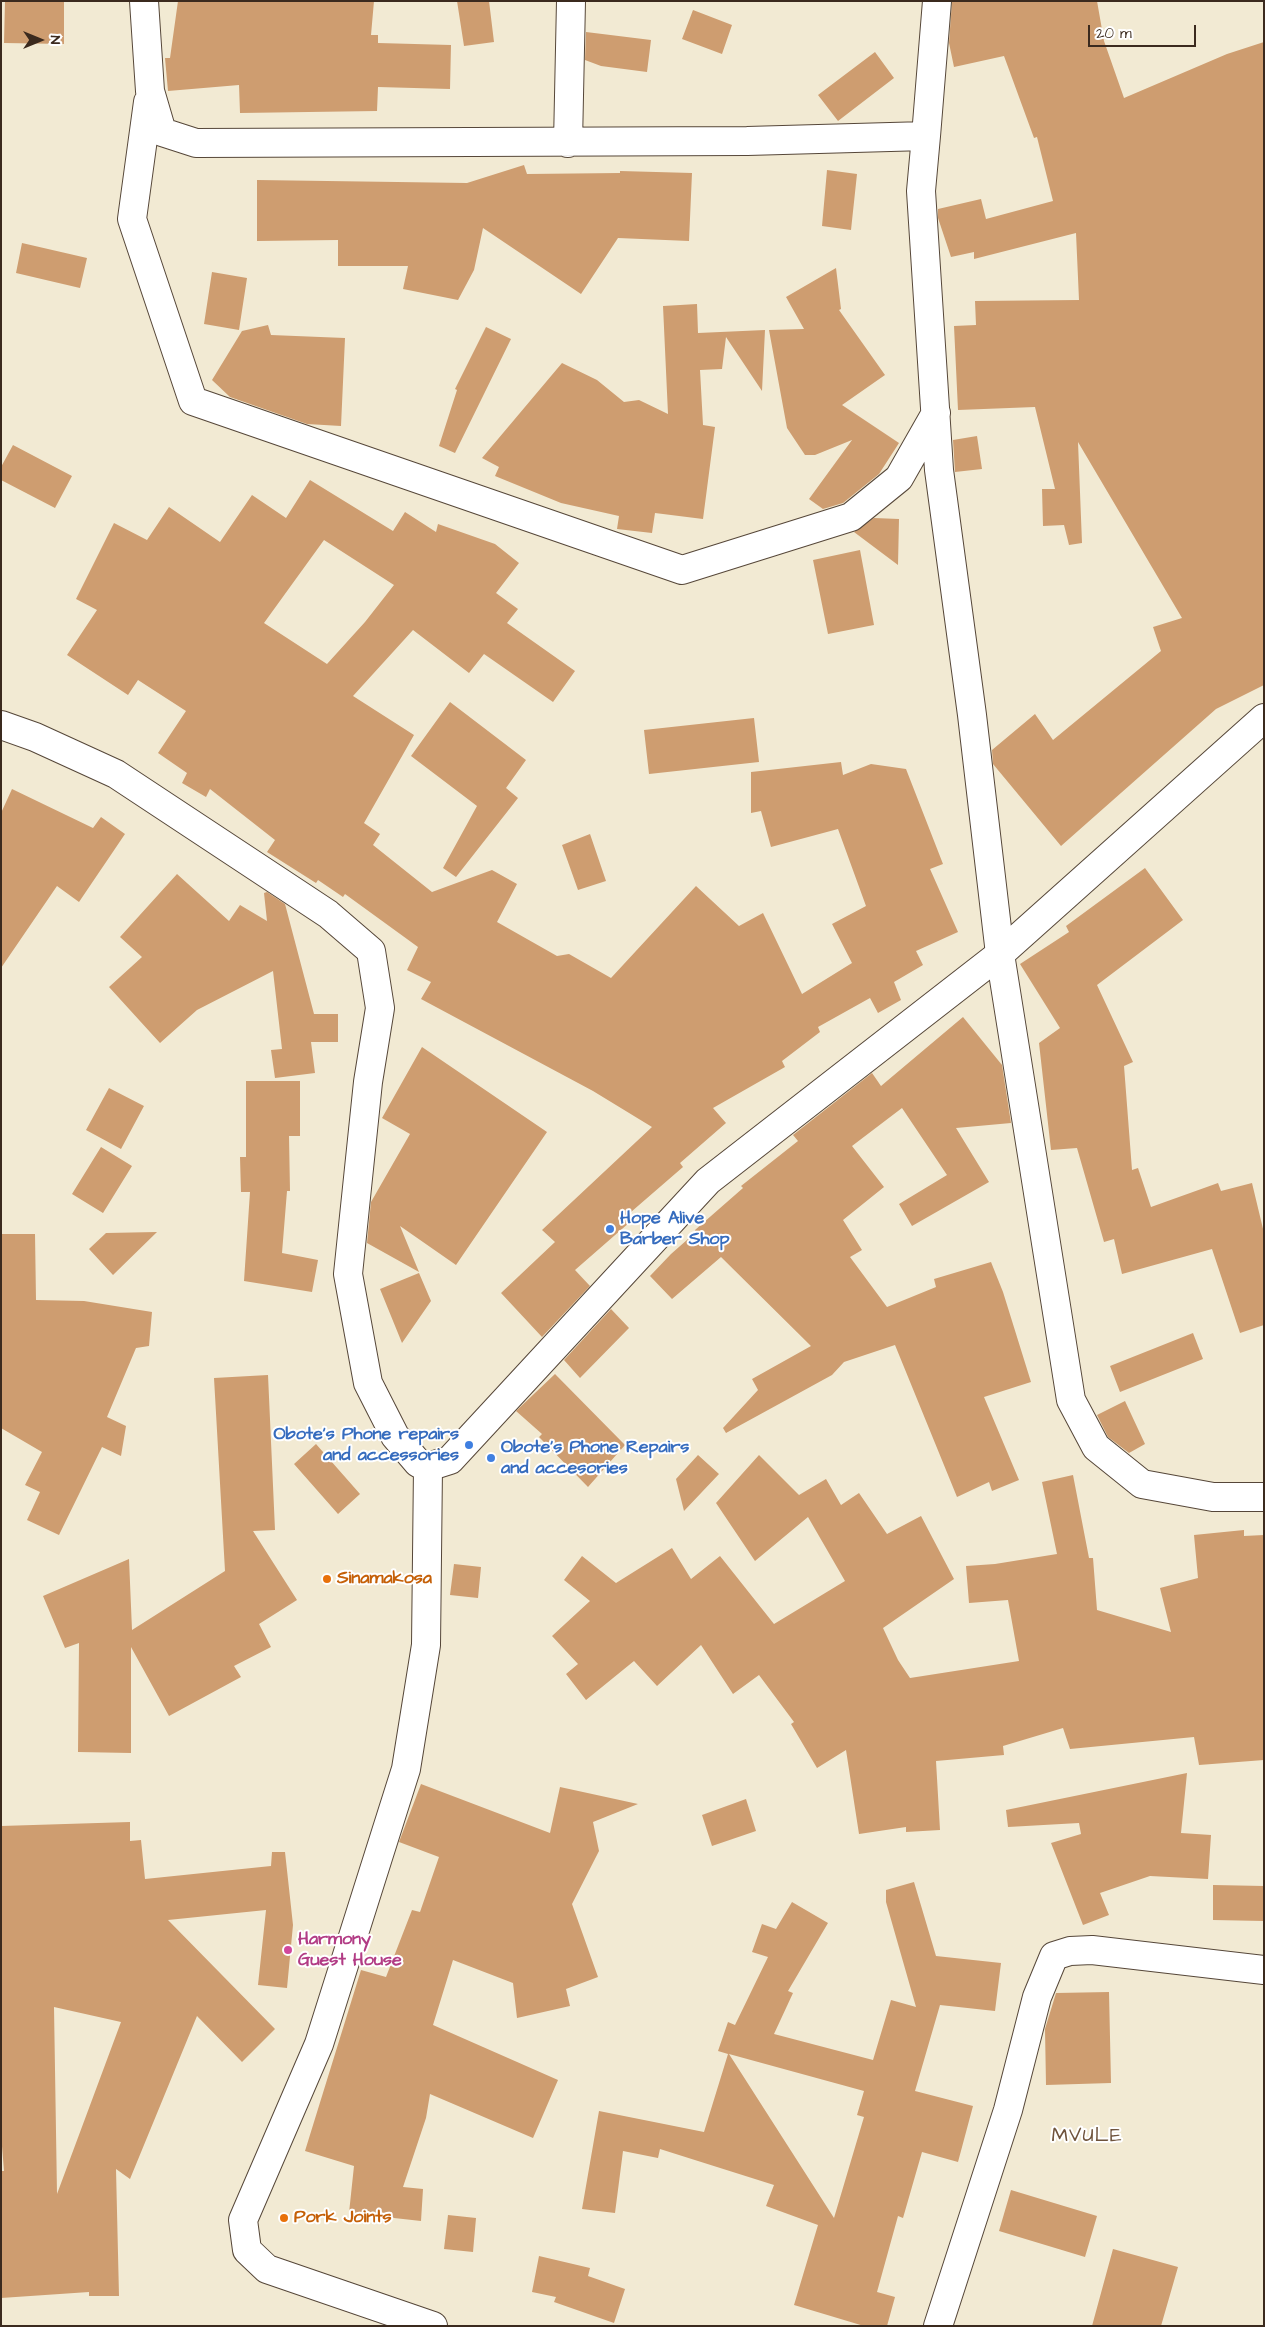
<!DOCTYPE html>
<html>
<head>
<meta charset="utf-8">
<style>
  body { margin:0 }
  #map { position:relative; width:1265px; height:2327px; overflow:hidden; background:#f2ead3; font-family:"Architects Daughter",sans-serif }
  canvas { display:block }
  .frame { position:absolute; inset:0; border:2px solid #3b2a1e; pointer-events:none }
  .north { position:absolute; left:15px; top:15px; width:50px; height:50px; -webkit-text-stroke:4px #fff; paint-order:stroke; rotate:90deg; font-size:14px; font-weight:700; line-height:20px; text-align:center; color:#3b2a1e }
  .north::after { content:''; display:block; margin:auto; width:18px; height:22px; background:#3b2a1e; clip-path:polygon(50% 0,100% 100%,50% 72%,0 100%) }
  .scale { position:absolute; left:1088px; top:25px; width:108px; height:22px; box-sizing:border-box; border:2px solid #3b2a1e; border-top:0; padding-left:6px; font-size:15px; line-height:18px; white-space:nowrap; color:#3b2a1e; -webkit-text-stroke:4px #fff; paint-order:stroke }
</style>
</head>
<body>
<div id="map">
<canvas width="1265" height="2327"></canvas>
<div class="frame"></div>
<div class="north">N</div>
<div class="scale">20 m</div>
</div>
<script>
const c = document.querySelector('canvas').getContext('2d');
c.lineJoin = 'round';
function fillPath(path, color) { c.fillStyle = color; c.fill(path, 'evenodd'); }
function strokePath(path, color, width, dash) { c.strokeStyle = color; c.lineWidth = width; c.lineCap = dash ? 'butt' : 'round'; c.setLineDash(dash || []); c.stroke(path); }
function drawText(font, color, halo, rows, align = 'center') {
  c.font = font + ' "Architects Daughter",sans-serif'; c.lineWidth = 4; c.setLineDash([]); c.textBaseline = 'middle'; c.strokeStyle = halo; c.fillStyle = color; for (const [text, x, y, turn = 0] of rows) {
    c.save(); c.translate(x, y); c.rotate((+turn || 0) * Math.PI / 180); c.textAlign = isNaN(turn) ? turn : align; if (halo) c.strokeText(text, 0, 0); c.fillText(text, 0, 0); c.restore();
  }
}
fillPath(new Path2D(`
  M5,1h59v43l-60,-1z
  M178,1h196l-3,34h7v8l73,2 -1,44 -72,-2 -1,24 -137,2 -1,-28 -71,6 -3,-33h5z
  M457,1h32l5,41 -30,4z
  M952,1h145l7,40 20,57 103,-44 37,-12v643l-48,24 -155,137 -68,-82 -1,-14 43,-36 18,26 108,-89 -8,-24 29,-9 -104,-176 4,101 -13,2 -5,-20 -21,1 -1,-37h13l-20,-82 -77,3 -4,-84 22,-1 -1,-24 104,-1 -3,-67 -102,26v-7l-23,5 -13,-39v-9l43,-10 5,20 67,-18 -16,-64 -3,1 -30,-82 -50,11 -5,-24z
  M693,10l39,15 -10,29 -40,-15z
  M586,32l65,8 -4,32 -46,-6 -16,-6z
  M875,52l19,26 -56,43 -20,-26z
  M524,165l3,9 93,-1v-2l72,2 -3,68 -71,-3 -37,56 -98,-66 -9,42 -16,30 -55,-11 5,-23h-70v-26l-81,1v-61l210,3z
  M827,170l30,4 -6,56 -29,-4z
  M22,243l65,15 -7,30 -64,-15z
  M836,268l5,41 -2,1 46,65 -43,30 57,38 -20,31 -36,29 -20,6 -14,-10 43,-59 -37,15h-10l-18,-27 -18,-98 35,-1 -18,-32z
  M212,272l35,6 -8,52 -35,-6z
  M697,304l1,29 67,-3 -3,61 -36,-54 -4,32 -22,1 3,55 12,2 -12,92 -48,-6 -3,20 -35,-4 2,-13 -58,-13 -66,-27 4,-9 -17,-9 80,-95 35,17 27,22 15,-2 29,14 -5,-108z
  M268,325l3,10 74,3 -4,88 -34,-2 -77,-27 -18,-17 30,-49z
  M486,327l25,12 -56,114 -16,-7 18,-56 -2,-1z
  M977,436l5,33 -27,3 -2,-32z
  M13,445l59,31 -17,32 -54,-28v-13z
  M310,480l83,51 12,-19 31,20 2,-8 57,20 24,19 -23,30 22,16 -11,14 68,48 -22,31 -69,-48 -15,19 -56,-43 -60,66 61,39 -50,88 16,11 -7,11 59,47 60,-22 25,14 -20,38 60,34 12,-2 42,24 85,-92 43,40 24,-13 39,81 50,-31 -20,-39 34,-18 -28,-77 -67,18 -10,-36 -10,2v-41l90,-10 2,13 28,-11 35,5 37,95 -13,5 28,63 -42,19 7,14 -29,17 7,18 -23,13 -8,-15 -52,29 2,5 -38,29 3,6 -72,41 13,15 -46,40 3,4 -52,45 -1,10 -55,48 15,16 -48,51 -41,-44 54,-51 -13,-12 110,-103 -59,-36 -172,-92 10,-17 -24,-12 11,-23 -73,-53 -2,3 -25,-17 -2,3 -49,-31 8,-12 -65,-51 -4,8 -24,-14 5,-10 -29,-20 28,-42 -48,-31 -10,15 -61,-40 30,-45 -21,-11 38,-76 33,17 22,-33 51,35 32,-47 34,23zM324,540l70,45 -29,37 -38,42 -63,-41z
  M874,518l25,1 -1,46 -44,-33z
  M860,550l14,75 -46,9 -15,-74z
  M450,702l76,58 -20,28 12,10 -62,79 -13,-9 34,-62 -66,-50z
  M754,718l5,44 -110,12 -5,-44z
  M12,789l81,39 8,-11 24,17 -46,68 -22,-16 -56,82v-155z
  M590,834l16,47 -28,9 -16,-45z
  M1145,868l38,52 -86,65 36,77 -9,4 8,104 6,-2 13,39 67,-24 3,8 31,-8 12,50v92l-24,8 -28,-84 -90,25 -8,-35 -10,3 -27,-94 -26,2 -12,-107 21,-15 -40,-64 49,-32 -3,-6z
  M177,874l52,47 11,-16 27,16 -3,-28 3,-1 18,12 29,110h24v28h-27l4,31 -40,5 -4,-28 11,-1 -9,-78 -76,39 -37,33 -51,-56 33,-30 -22,-20z
  M963,1017l39,48 9,58 -55,5 33,54 -77,44 -13,-22 48,-29 -45,-67 -50,38 32,41 -41,33 19,30 -12,7 37,50 49,-20 -2,-8 57,-17 12,30 28,90 -47,15 35,83 -27,11 -3,-9 -32,15 -62,-152 -51,17 -12,13 -106,58 -3,-5 35,-38 -6,-11 59,-33 -90,-89 -49,42 -22,-23 21,-22 25,-22 -1,-2 48,-42 -2,-2 57,-45 -5,-6 79,-62 9,13z
  M422,1047l125,85 -91,133 -56,-39 19,46 -52,-29 4,-41 39,-68 -28,-16z
  M246,1081h54v55h-11l1,55h-3l-5,62 36,7 -6,32 -68,-11 6,-89h-9l-1,-35h6z
  M109,1088l35,18 -23,43 -35,-19z
  M101,1147l31,19 -29,47 -31,-19z
  M157,1232l-44,43 -24,-26 17,-16z
  M1,1234h34l1,66 48,1 68,11 -3,34 -13,2 -29,69 19,9 -5,30 -19,-9 -43,88 -32,-15 13,-28 -15,-7 17,-33 -41,-24z
  M419,1273l12,28 -29,42 -22,-54z
  M611,1309l18,19 -49,50 -16,-18z
  M1193,1333l10,26 -83,33 -10,-26z
  M555,1374l70,71 -37,42 -49,-50 3,-3 -26,-23z
  M268,1375l7,155 -22,1 44,69 -38,24 12,23 -37,19 7,11 -72,39 -38,-69v106l-53,-1 1,-109 -14,5 -22,-52 86,-37 3,71 93,-59 -11,-193z
  M1125,1401l20,43 -16,9 -21,-16 -11,-22z
  M316,1444l44,50 -22,20 -44,-50z
  M698,1455l21,19 -35,37 -8,-32z
  M759,1455l40,40 27,-16 15,26 18,-12 28,41 34,-18 33,63 -71,49 15,32 12,18 109,-17 -11,-61 -39,3 -3,-37 29,-2 62,-10 -15,-72 31,-7 16,83h4l4,52 74,22 -11,-44 38,-10 -4,-43 50,-5v6l20,-1v225l-65,5 -5,-28 -124,12 -7,-21 -60,18 1,9 -68,6 4,69 -34,2v-5l-47,7 -13,-84 -29,18 -26,-44 3,-2 -35,-47 -26,19 -32,-49 -44,41 -23,-25 -48,39 -20,-26 12,-10 -26,-28 38,-35 -26,-21 18,-24 34,27 56,-35 19,31 29,-23 54,68 71,-43 -37,-64 -53,44 -39,-58z
  M454,1564l27,3 -3,31 -28,-3z
  M1187,1773l-6,60 30,2 -3,44 -58,-3 -50,17 9,22 -26,10 -32,-82 30,-9 -2,-11 -71,4 -2,-17z
  M421,1784l129,49 10,-46 78,17 -45,18 6,29 -27,53 26,73 -32,12 4,17 -53,12 -4,-35 -60,-23 -20,65 125,55 -25,58 -103,-44 -4,24 -23,69 20,2 -2,32 -72,-8 5,-47 -49,-15 56,-181 25,7 26,-67 8,2 19,-55 -40,-15z
  M746,1799l10,32 -44,15 -10,-31z
  M130,1822v19l11,-1 4,39 126,-13 1,-14h13l8,73 -6,63 -29,-3 8,-75 -98,10 107,109 -33,33 -45,-46 -67,163 -14,-10 3,127h-30v-4l-88,6v-127h3l-3,-37v-308zM54,2007l67,15 -64,172z
  M914,1882l22,74 65,7 -6,48 -55,-6 -25,86 58,15 -15,56 -36,-10 -19,66 -5,-2 -21,76 18,5 -8,29h-23l-70,-21 24,-80 -52,-19 8,-21 -114,-36 -2,9 -35,-7 -8,62 -33,-4 17,-98 105,21 24,-78 -10,-3 10,-29 7,3 33,-68 -16,-5 10,-28 14,5 16,-27 36,21 -40,68 5,2 -19,41 99,26 18,-60 25,7 -30,-105v-12zM729,2054l135,37 -7,24 7,2 -30,101z
  M1213,1885l51,1v35l-51,-1z
  M1109,1992l2,91 -65,2 -1,-56 11,-36z
  M1011,2190l86,26 -12,41 -86,-26z
  M448,2215l28,3 -3,34 -29,-3z
  M1113,2249l65,18 -17,59h-69z
  M539,2256l51,12 -2,8 37,13 -11,34 -60,-21 2,-5 -24,-5z`), '#ce9d70');
const street = new Path2D(`
  M144,1l6,90 12,41 34,11 551,-2 179,-5 -5,55 18,279 33,245 28,239 71,446 25,47 46,37 71,13h51
  M148,102l-16,117 61,182 489,169 169,-53 48,-39 37,-65
  M926,136l11,-135
  M568,143l3,-142
  M428,1467l-2,178 -20,124 -87,275 -76,176 4,30 20,19 166,57
  M938,2326l70,-216 29,-113 17,-41 16,-5 22,-1 172,20`);
const secondary = new Path2D(`
  M1,725l34,12 81,37 212,140 43,37 9,57 -12,74 -20,192 20,109 27,53 23,27 10,4 22,-7 258,-279 292,-227 264,-236`);
strokePath(street, '#564739', 30);
strokePath(secondary, '#564739', 30);
strokePath(street, '#fff', 28);
strokePath(secondary, '#fff', 28);
for (const [x, y, r, color] of [
  [610,1229,5,"#3f7fe0"],
  [469,1445,5,"#3f7fe0"],
  [491,1458,5,"#3f7fe0"],
  [327,1579,5,"#e8710a"],
  [288,1950,5,"#d1479c"],
  [284,2218,5,"#e8710a"]
]) { const dot = new Path2D(); dot.arc(x, y, r, 0, 2 * Math.PI); c.fillStyle = color; c.fill(dot); strokePath(dot, '#fff', 2); }
drawText('bold 18px', '#366cbe', '#fff', [
  ["Hope Alive",620,1219],
  ["Barber Shop",620,1240],
  ["Obote's Phone repairs",459,1435,"right"],
  ["and accessories",459,1456,"right"],
  ["Obote's Phone Repairs",501,1448],
  ["and accesories",501,1469]
], 'left');
drawText('bold 18px', '#c56008', '#fff', [
  ["Sinamakosa",337,1579],
  ["Pork Joints",294,2218]
], 'left');
drawText('bold 18px', '#b23c85', '#fff', [
  ["Harmony",298,1940],
  ["Guest House",298,1961]
], 'left');
c.letterSpacing = '1px';
drawText('20px', '#6e523b', '#fff', [
  ["MVULE",1087,2137]
]);
c.letterSpacing = '0px';
</script>
</body>
</html>
